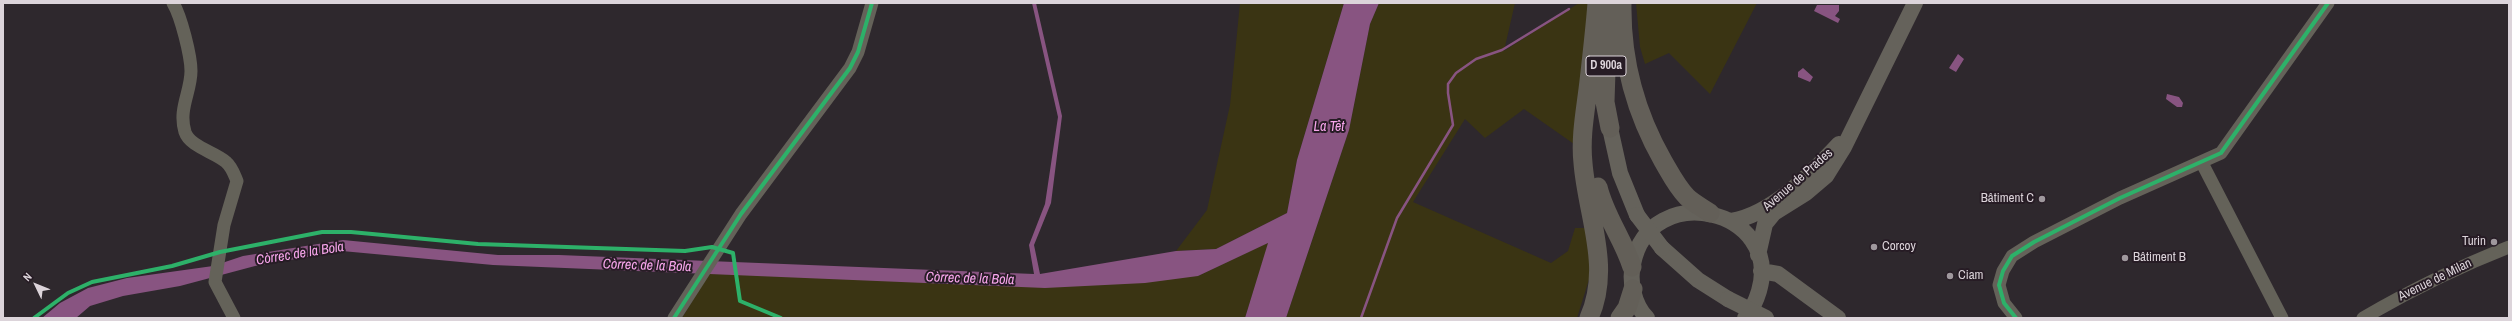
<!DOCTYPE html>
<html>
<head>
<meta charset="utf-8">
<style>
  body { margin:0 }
  #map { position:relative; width:2512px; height:321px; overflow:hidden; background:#2e282d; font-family:"Archivo Narrow",sans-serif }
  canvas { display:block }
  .frame { position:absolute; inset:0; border:4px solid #dcd4da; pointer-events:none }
  .north { position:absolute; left:16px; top:265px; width:40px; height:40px; -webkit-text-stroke:3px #271c25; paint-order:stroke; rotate:313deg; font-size:11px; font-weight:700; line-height:16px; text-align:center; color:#dcd4da }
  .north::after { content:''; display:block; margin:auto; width:14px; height:18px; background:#dcd4da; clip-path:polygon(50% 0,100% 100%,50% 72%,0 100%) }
</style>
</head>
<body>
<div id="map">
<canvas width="2512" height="321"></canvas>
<div class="frame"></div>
<div class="north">N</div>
</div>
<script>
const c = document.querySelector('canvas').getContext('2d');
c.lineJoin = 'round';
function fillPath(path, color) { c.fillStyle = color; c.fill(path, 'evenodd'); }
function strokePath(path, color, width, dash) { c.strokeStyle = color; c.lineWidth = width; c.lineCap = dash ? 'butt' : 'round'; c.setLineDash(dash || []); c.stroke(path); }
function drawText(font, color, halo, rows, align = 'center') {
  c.font = font + ' "Archivo Narrow",sans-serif'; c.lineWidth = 4; c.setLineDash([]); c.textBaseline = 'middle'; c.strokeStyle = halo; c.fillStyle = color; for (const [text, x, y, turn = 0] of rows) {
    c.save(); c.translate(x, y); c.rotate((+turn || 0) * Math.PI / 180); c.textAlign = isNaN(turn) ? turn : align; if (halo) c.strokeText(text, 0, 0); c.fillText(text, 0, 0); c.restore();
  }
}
fillPath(new Path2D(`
  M1240,3h104l-47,157 -10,53 -71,36 -40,2 31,-41 23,-105z
  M1379,3h136l-11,48 75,-48h12l-17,141 -50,-35 -39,29 -20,-19 -52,83 138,61 17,-12 7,-23h13l3,45 -14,45h-291l63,-188 21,-106z
  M1636,3h121l-47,91 -41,-41 -24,11 -5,-17z
  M1269,242l-24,76h-563l27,-44 489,2z`), '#3a3413');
fillPath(new Path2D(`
  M1032,3h4l26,113 -11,87 -17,42 6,29 136,-23 40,-2 71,-36 10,-53 47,-157h35l-9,21 -21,106 -63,188h-41l23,-75 -70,33 -53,7 -100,5 -552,-23 -151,-14 -87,15 -75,20 -57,10 -33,10 -14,12h-34l18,-15 28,-15 39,-10 86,-12 30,-10 100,-16 155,15h61l475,19 -5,-29 16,-41 13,-87z
  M1817,5h22v6l-4,5 5,3 -2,4 -24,-12z
  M1958,54l6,5 -8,13 -7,-4z
  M1803,68l10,9 -3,5 -12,-5v-5z
  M2167,94l12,3 4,6 -1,4h-5l-11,-8z`), '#885481');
strokePath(new Path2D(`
  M1361,318l36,-100 56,-93 -5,-32v-9l8,-11 20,-14 26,-9 67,-41`), '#885481', 2.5);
strokePath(new Path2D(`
  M173,3c8,13 18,53 18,68 0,21 -13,38 -6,61 5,15 30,20 41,30 6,5 8,12 11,19l-13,44 -9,57 19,36
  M2202,163l80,155
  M674,318l67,-104 109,-146 8,-16 14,-49
  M2016,318l-12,-15 -5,-18 4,-14 9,-15 22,-14 86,-44 101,-45 107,-150
  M2363,318c50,-29 92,-50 146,-71`), '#646259', 13);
strokePath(new Path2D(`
  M1610,128l10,45 17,42
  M1731,221c40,-6 81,-48 108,-77
  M1662,248l36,32 30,19
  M1758,255l7,-31 9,-11 32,-20 20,-17 18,-29 71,-144
  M1761,271l17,3 60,44
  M1647,318c-13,-13 -18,-36 -14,-54 17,-86 150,-55 126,27 -3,10 -7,19 -14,27`), '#65625b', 16);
strokePath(new Path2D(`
  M1622,3c-1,57 13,109 41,158 7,12 14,26 24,36 6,6 16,11 23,16
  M1608,10l-3,92 5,26
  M1598,187c7,29 25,52 34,80
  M1589,318c23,-51 -2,-103 -6,-155 -3,-27 3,-55 6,-82 3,-26 6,-52 8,-78
  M1620,318l7,-10 6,-19`), '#635f58', 19);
strokePath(new Path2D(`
  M1637,215l25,33
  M1728,299l38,19`), '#65625b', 16);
strokePath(new Path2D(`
  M34,318l34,-25 24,-11 80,-16 48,-14 102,-20h29l127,12 207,7 27,-4 21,6 7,48 41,17
  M674,318l67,-104 109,-146 8,-16 14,-49
  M2016,318l-12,-15 -5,-18 4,-14 9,-15 22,-14 86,-44 101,-45 107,-150`), '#2db169', 4);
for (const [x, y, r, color] of [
  [2042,199,4,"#9f989d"],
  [2494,242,4,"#9f989d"],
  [1874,247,4,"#9f989d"],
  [2125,258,4,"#9f989d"],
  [1950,276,4,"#9f989d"]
]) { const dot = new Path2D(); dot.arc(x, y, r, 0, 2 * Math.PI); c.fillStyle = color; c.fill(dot); strokePath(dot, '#271c25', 1.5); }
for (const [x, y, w] of [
  [1606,66,40]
]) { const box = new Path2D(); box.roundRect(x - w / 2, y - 10, w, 20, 3); c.fillStyle = '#271c25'; c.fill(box); strokePath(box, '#dcd4da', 1); }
drawText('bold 12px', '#dcd4da', null, [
  ["D 900a",1606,66]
]);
drawText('13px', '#dcd4da', '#271c25', [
  ["Avenue de Prades",1798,180,-41],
  ["Avenue de Milan",2435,280,-26]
]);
drawText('13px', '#dcd4da', '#271c25', [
  ["Bâtiment C",2034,199,"right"],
  ["Turin",2486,242,"right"],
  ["Corcoy",1882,247],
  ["Bâtiment B",2133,258],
  ["Ciam",1958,276]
], 'left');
drawText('italic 14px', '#f8a6ec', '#271c25', [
  ["La Têt",1329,127],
  ["Còrrec de la Bola",300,254,-9],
  ["Còrrec de la Bola",647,266,2],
  ["Còrrec de la Bola",970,279,2]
]);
</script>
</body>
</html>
